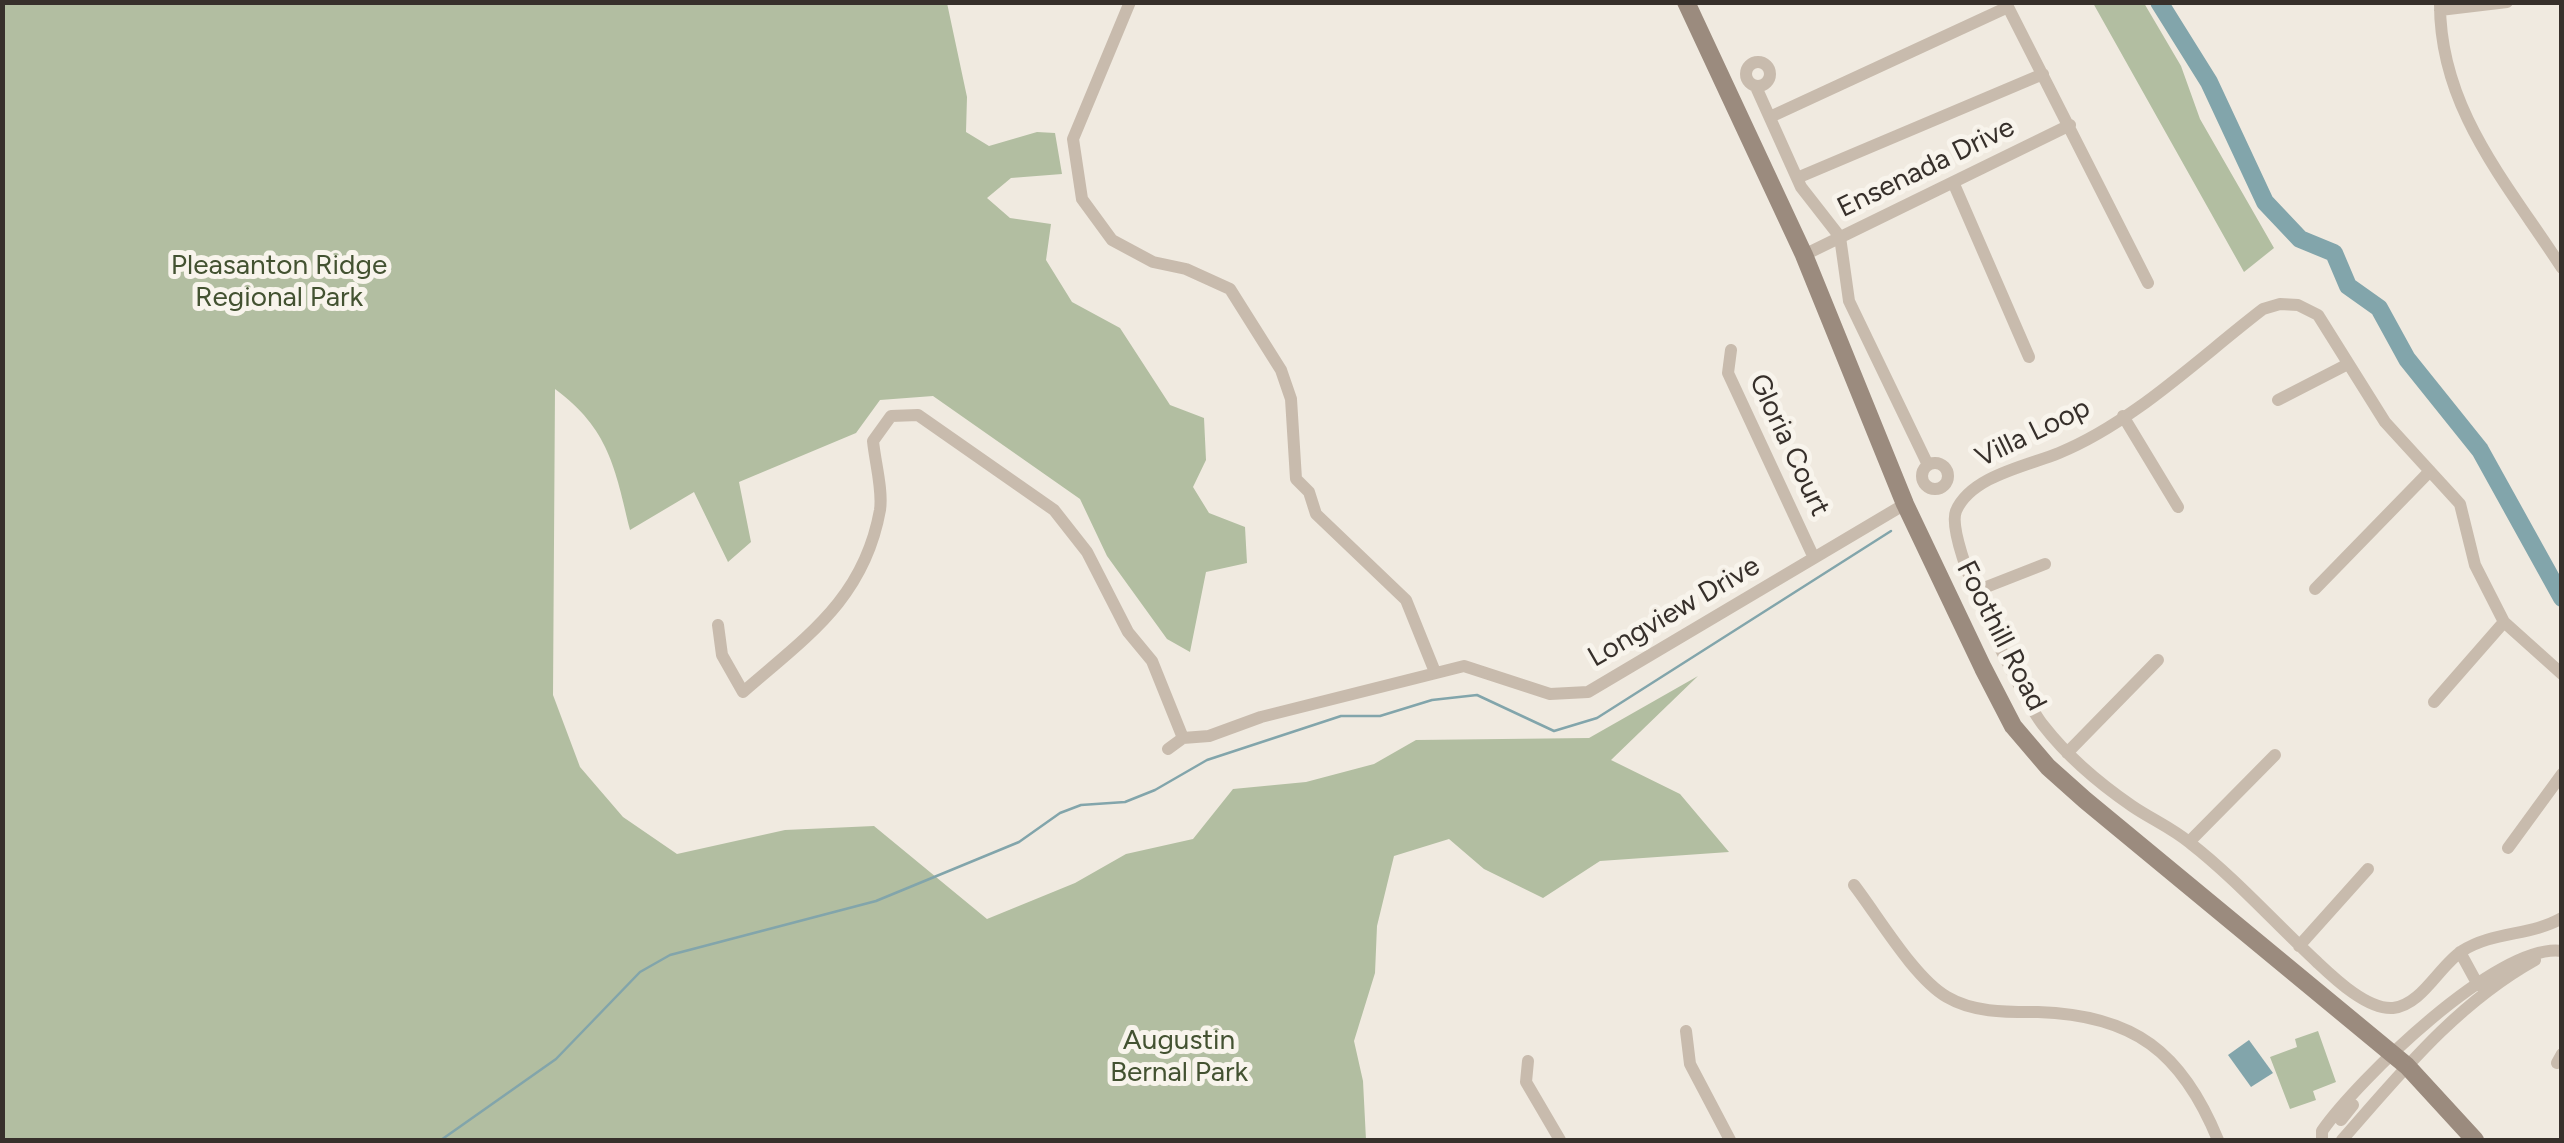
<!DOCTYPE html>
<html>
<head>
<meta charset="utf-8">
<style>
  body { margin:0 }
  #map { position:relative; width:2564px; height:1143px; overflow:hidden; background:#f0eae0; font-family:Figtree,sans-serif }
  canvas { display:block }
  .frame { position:absolute; inset:0; border:5px solid #37302b; pointer-events:none }
</style>
</head>
<body>
<div id="map">
<canvas width="2564" height="1143"></canvas>
<div class="frame"></div>
</div>
<script>
const c = document.querySelector('canvas').getContext('2d');
c.lineJoin = 'round';
function fillPath(path, color) { c.fillStyle = color; c.fill(path, 'evenodd'); }
function strokePath(path, color, width, dash) { c.strokeStyle = color; c.lineWidth = width; c.lineCap = dash ? 'butt' : 'round'; c.setLineDash(dash || []); c.stroke(path); }
function drawText(font, color, halo, rows, align = 'center') {
  c.font = font + ' Figtree,sans-serif'; c.lineWidth = 10; c.setLineDash([]); c.textBaseline = 'middle'; c.strokeStyle = halo; c.fillStyle = color; for (const [text, x, y, turn = 0] of rows) {
    c.save(); c.translate(x, y); c.rotate((+turn || 0) * Math.PI / 180); c.textAlign = isNaN(turn) ? turn : align; if (halo) c.strokeText(text, 0, 0); c.fillText(text, 0, 0); c.restore();
  }
}
fillPath(new Path2D(`
  M2,3h945l20,94 -1,35 23,14 48,-14 18,1 7,41 -51,4 -24,20 23,20 41,6 -5,36 26,42 48,26 50,77 34,13 2,42 -13,27 16,26 36,14 2,36 -41,9 -16,80 -23,-13 -60,-83 -27,-57 -147,-103 -53,4 -24,33 -117,49 12,60 -23,20 -34,-70 -64,38c-15,-62 -21,-101 -75,-141l-2,306 27,72 43,50 54,37 108,-24 89,-4 113,93 88,-36 51,-29 67,-15 40,-50 73,-7 68,-18 42,-24 173,-2 109,-62 -87,84 69,34 49,58 -129,9 -57,37 -59,-29 -35,-30 -55,17 -17,70 -2,47 -21,68 9,40 3,59h-1363z
  M2093,3h51l37,63 19,53 74,129 -30,24z
  M2318,1031l18,51 -23,9 3,9 -26,9 -20,-52 27,-10 -2,-8z`), '#b2bea1');
fillPath(new Path2D(`
  M2249,1040l24,33 -22,14 -23,-32z`), '#82a5ab');
strokePath(new Path2D(`
  M441,1140l115,-81 84,-87 30,-17 206,-54 143,-59 41,-29 21,-8 44,-3 30,-12 52,-30 134,-44h39l52,-16 45,-5 77,36 43,-13 294,-187`), '#82a5ab', 2.5);
strokePath(new Path2D(`
  M2159,2l50,80 56,120 35,37 34,14 14,33 31,22 28,51 73,91 82,148`), '#82a5ab', 18);
strokePath(new Path2D(`
  M1130,2l-57,137 9,60 30,41 41,22 33,7 44,20 51,81 10,29 5,80 13,13 7,22 90,86 29,72
  M2440,2c-1,106 67,181 122,266
  M2440,10l67,-8
  M1746 74a12 12 0 1 1 24 0a12 12 0 1 1-24 0Z
  M1756,87l45,100 39,50 9,64 79,164
  M1770,117l238,-110 140,276
  M1797,178l246,-104
  M1953,182l76,175
  M1804,255l266,-130
  M1731,350l-3,23 86,185
  M2278,400l70,-36
  M2123,416l55,91
  M1922 476a13 13 0 1 1 26 0a13 13 0 1 1-26 0Z
  M2315,589l115,-118
  M1976,591l69,-27
  M718,625l4,30 21,37c63,-55 121,-93 137,-182 3,-20 -5,-48 -7,-69l18,-25 27,-1 136,95 33,42 41,80 24,29 31,77
  M2562,674l-58,-52 -29,-57 -15,-61 -75,-82 -67,-107 -20,-10 -18,-1 -17,5c-64,49 -129,113 -204,144 -32,13 -88,23 -103,58 -12,30 65,186 87,214 24,31 57,59 89,81 19,13 40,22 58,37 45,35 85,80 127,119 17,16 50,48 76,46 29,-3 46,-42 69,-57 31,-20 69,-15 100,-33
  M2434,702l70,-80
  M1168,749l15,-11 26,-2 52,-19 203,-51 86,28 38,-2 317,-188
  M2067,753l91,-93
  M2189,842l86,-87
  M2508,848l54,-74
  M1854,885c24,31 60,93 93,112 27,16 61,15 91,15 96,3 144,40 180,128
  M2299,946l69,-77
  M2460,952l18,33
  M1686,1031l4,33 40,76
  M1528,1061l-2,21 34,58
  M2557,1063l5,-9
  M2341,1120l12,-15
  M2322,1140v-9c35,-50 176,-189 240,-180
  M2342,1140c58,-66 114,-136 193,-180`), '#c8bbad', 12);
strokePath(new Path2D(`
  M1686,2l118,253 101,249 78,164 30,58 35,41 37,33 322,266 68,74`), '#9b8b7e', 18);
drawText('28px', '#37302b', '#f8f4ec', [
  ["Ensenada Drive",1926,168,-26],
  ["Villa Loop",2033,433,-26],
  ["Gloria Court",1789,445,65],
  ["Longview Drive",1674,612,-30],
  ["Foothill Road",2001,636,63]
]);
drawText('28px', '#435231', '#f8f4ec', [
  ["Pleasanton Ridge",279,266],
  ["Regional Park",279,298],
  ["Augustin",1179,1041],
  ["Bernal Park",1179,1073]
]);
</script>
</body>
</html>
